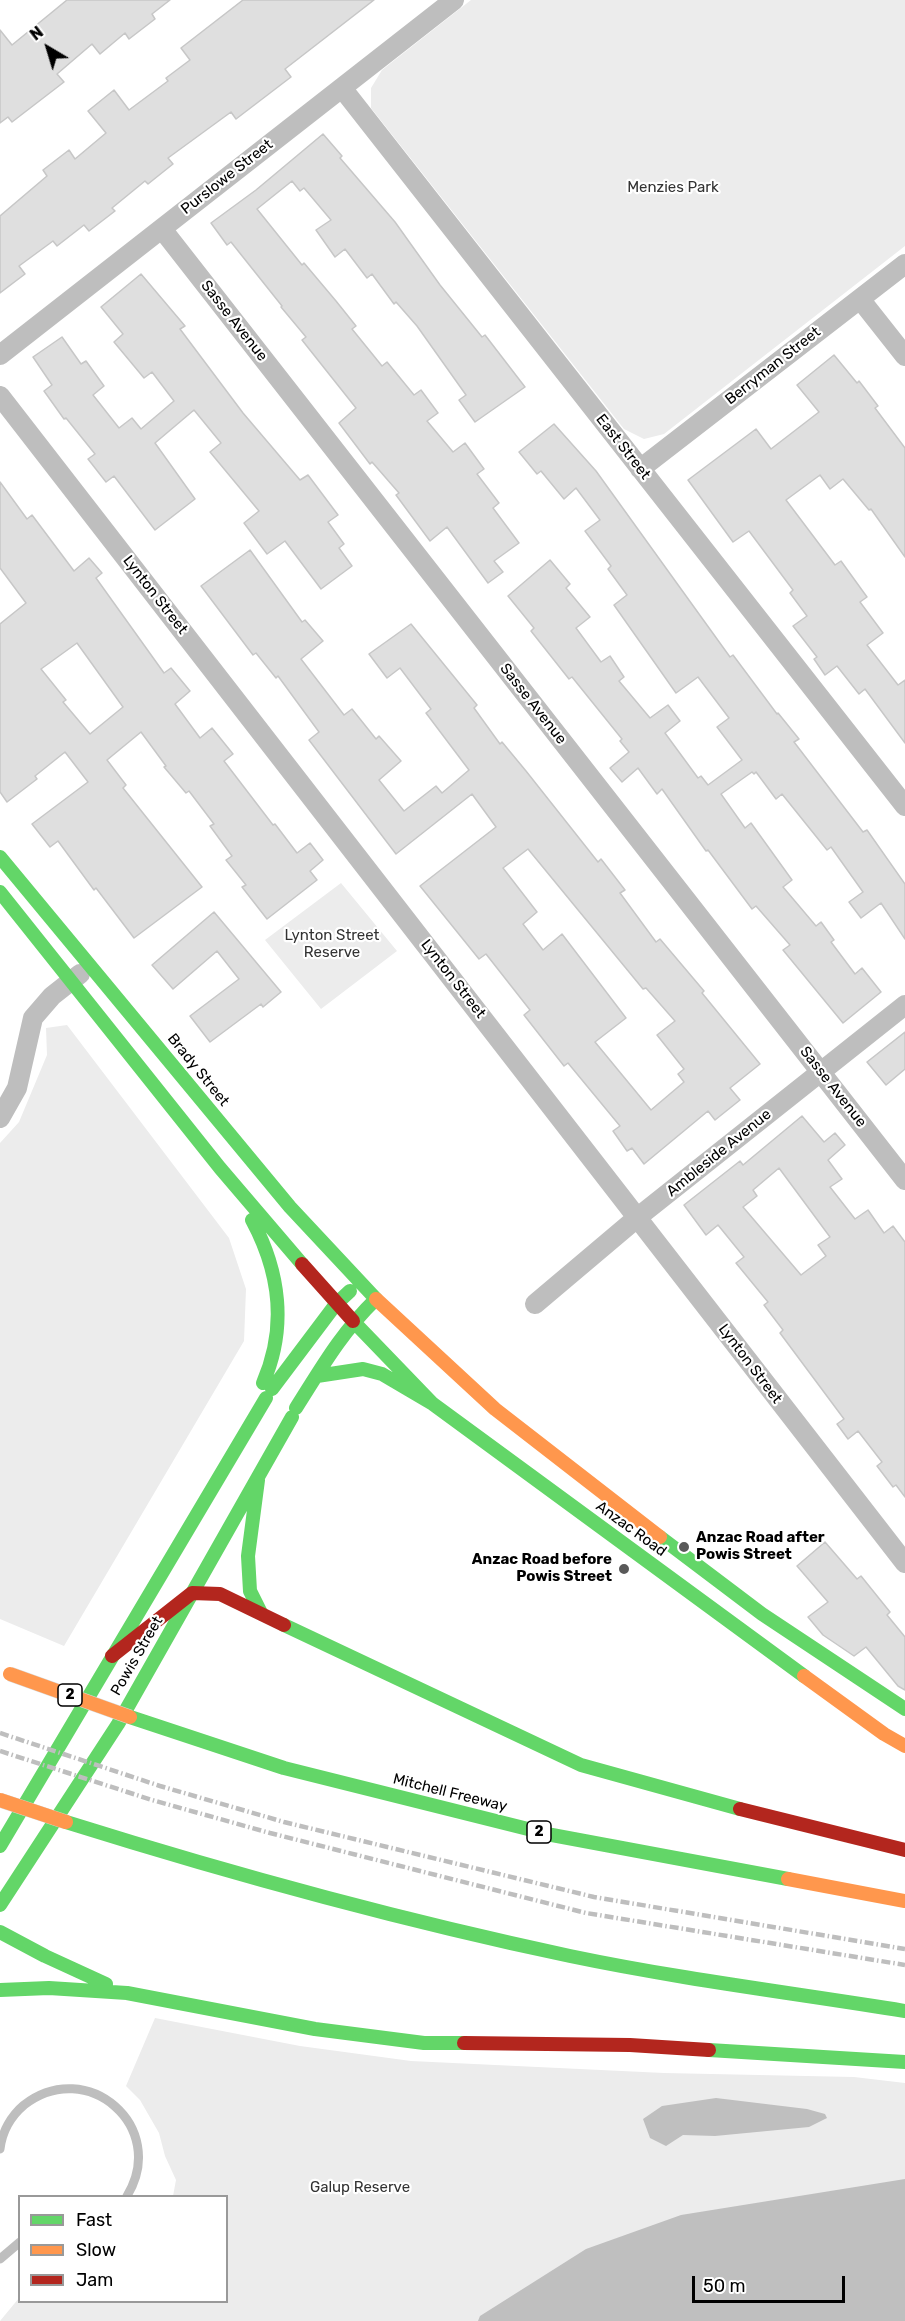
<!DOCTYPE html>
<html>
<head>
<meta charset="utf-8">
<style>
  body { margin:0 }
  #map { position:relative; width:905px; height:2321px; overflow:hidden; background:#fff; font-family:Rubik,sans-serif }
  canvas { display:block }
  .legend { position:absolute; left:18px; top:2195px; width:210px; height:108px; box-sizing:border-box; background:#fff; border:2px solid #999; margin:0; padding:8px 10px; list-style:none; font-size:18px; color:#000 }
  .legend li { display:flex; align-items:center; gap:12px; height:30px }
  .legend b { width:30px; border:2px solid #999 }
  .north { position:absolute; left:18px; top:18px; width:60px; height:60px; -webkit-text-stroke:4px #fff; paint-order:stroke; rotate:322deg; font-size:16px; font-weight:700; line-height:24px; text-align:center; color:#000 }
  .north::after { content:''; display:block; margin:auto; width:21px; height:27px; background:#000; clip-path:polygon(50% 0,100% 100%,50% 72%,0 100%) }
  .scale { position:absolute; left:692px; top:2276px; width:153px; height:27px; box-sizing:border-box; border:3px solid #000; border-top:0; padding-left:8px; font-size:18px; line-height:21px; white-space:nowrap; color:#000; -webkit-text-stroke:4px #fff; paint-order:stroke }
</style>
</head>
<body>
<div id="map">
<canvas width="905" height="2321"></canvas>
<ul class="legend">
<li><b style="height:8px;background:#63d668"></b>Fast</li>
<li><b style="height:8px;background:#ff974d"></b>Slow</li>
<li><b style="height:8px;background:#b3261e"></b>Jam</li>
</ul>
<div class="north">N</div>
<div class="scale">50 m</div>
</div>
<script>
const c = document.querySelector('canvas').getContext('2d');
c.lineJoin = 'round';
function fillPath(path, color) { c.fillStyle = color; c.fill(path, 'evenodd'); }
function strokePath(path, color, width, dash) { c.strokeStyle = color; c.lineWidth = width; c.lineCap = dash ? 'butt' : 'round'; c.setLineDash(dash || []); c.stroke(path); }
function drawText(font, color, halo, rows, align = 'center') {
  c.font = font + ' Rubik,sans-serif'; c.lineWidth = 4.5; c.setLineDash([]); c.textBaseline = 'middle'; c.strokeStyle = halo; c.fillStyle = color; for (const [text, x, y, turn = 0] of rows) {
    c.save(); c.translate(x, y); c.rotate((+turn || 0) * Math.PI / 180); c.textAlign = isNaN(turn) ? turn : align; if (halo) c.strokeText(text, 0, 0); c.fillText(text, 0, 0); c.restore();
  }
}
fillPath(new Path2D(`
  M471,0h434v246l-241,188 -20,5 -20,-10 -253,-321v-20l11,-18z
  M341,883l56,68 -76,58 -56,-69z
  M67,1025l162,213 17,51 -2,52 -180,305 -64,-27v-476l19,-21 28,-67 -1,-27z
  M155,2018l145,28 111,15 253,12 190,4 51,6v238h-905l19,-23 1,4h206v-106h-53l3,-16 -11,-24 -6,-23 -19,-33 -14,-14z`), '#ececec');
fillPath(new Path2D(`
  M716,2098l91,11 18,5 2,4 -18,9 -94,9 -32,-1 -17,11 -16,-8 -7,-19 19,-13z
  M905,2179v142h-427l2,-5 106,-67 95,-34z`), '#bfbfbf');
const building = new Path2D(`
  M67,0h103l-18,14 3,5 -26,20 -4,-6 -25,21 -8,-10 -35,30 7,8 -52,40 -4,-5 -8,6v-93l12,15z
  M243,0h131l-89,69 6,8 -55,42 -5,-7 -63,46 5,6 -25,20 -3,-3 -33,27 3,3 -26,20 -5,-6 -27,21 -4,-5 -34,25 6,8 -25,19v-77l47,-40 -4,-6 26,-20 6,9 31,-26 -18,-22 26,-21 15,20 39,-29 -2,-3 24,-18 -9,-12z
  M323,134l19,22 -2,2 55,64 45,63 42,52 3,-2 40,52 -50,35 -16,-22 7,-5 -49,-69 -21,-24 -2,2 -22,-30 -5,4 -22,-29 -10,8 -19,-27 15,-10 -27,-32 -4,3 -8,-10 -35,28 45,56 2,-2 32,38 20,25 -4,3 30,37 5,-4 27,33 7,-5 17,23 -11,8 26,31 12,-9 19,26 -7,5 22,29 -6,5 26,35 -25,18 9,11 -15,11 -41,-56 -17,14 -34,-46 3,-2 -27,-31 -2,2 -31,-41 17,-15 -54,-68 4,-3 -25,-30 1,-1 -51,-64 -4,3 -16,-22 45,-33z
  M141,274l44,52 -5,3 63,84 57,67 8,-5 30,40 -10,7 16,22 -5,4 13,18 -31,23 -36,-48 -18,13 -23,-31 15,-12 -49,-59 11,-9 -27,-33 -39,33 40,56 -40,31 -41,-54 -8,6 -18,-23 7,-5 -29,-36 -2,1 -20,-28 8,-6 -19,-28 29,-20 19,27 5,-3 18,25 -11,9 26,33 13,-10 9,11 33,-28 -22,-29 -8,6 -30,-36 9,-8 -22,-27z
  M834,355l23,28 2,-2 19,25 -3,2 30,40v109l-34,-48 -2,1 -26,-31 -13,10 -10,-14 -34,25 49,65 6,-4 26,36 -7,5 23,31 -16,12 31,40 7,-5v63l-40,-54 -6,5 -22,-28 -12,9 -11,-16 3,-2 -24,-31 14,-10 -17,-23 3,-3 -44,-59 -16,11 -45,-62 68,-51 15,20 48,-37 -22,-27z
  M554,424l42,47 134,186 3,-2 44,59 1,-1 21,26 -5,3 69,90 4,-2 38,54v55l-24,-36 -20,15 -12,-16 14,-10 -32,-45 -4,3 -45,-56 -6,5 -20,-27 -2,2 -2,-2 -31,22 24,34 6,-5 41,57 -9,7 33,39 5,-4 13,18 -3,2 24,32 7,-6 19,24 -38,31 -60,-73 7,-5 -34,-39 -4,3 -44,-59 -2,1 -44,-62 -5,5 -19,-26 -16,14 -12,-14 19,-16 -9,-11 2,-2 -50,-62 -3,2 -38,-48 3,-3 -26,-32 42,-36 20,24 -4,4 24,29 -14,11 25,34 9,-6 14,21 -5,4 31,37 18,-13 12,16 -15,12 33,45 3,-2 7,9 34,-25 -25,-33 12,-9 -31,-41 -22,16 -62,-88 13,-10 -19,-26 3,-3 -26,-35 15,-11 -24,-32 -12,11 -23,-28 -4,3 -18,-22z
  M0,482l27,37 5,-4 42,56 15,-13 13,15 -6,5 68,95 7,-5 19,23 -15,13 25,34 12,-10 21,26 -9,7 49,64 2,-1 22,29 13,-10 13,17 -13,11 7,9 -50,39 -25,-32 4,-2 -20,-25 6,-4 -22,-30 4,-2 -25,-33 -3,2 -22,-26 2,-1 -25,-34 -34,28 19,25 -3,3 79,99 -68,51 -38,-50 -2,2 -36,-49 -8,6 -18,-23 56,-42 -23,-30 -30,24 2,3 -30,23 -7,-10v-168l26,-21 -26,-35zM77,643l46,64 -33,27 -27,-32 3,-2 -25,-31z
  M250,550l52,72 3,-2 18,21 -22,18 43,56 8,-6 24,30 3,-3 22,25 -22,19 25,31 32,-25 6,7 27,-23 -43,-57 5,-4 -31,-41 -13,10 -18,-24 42,-30 66,81 -3,3 26,36 2,-2 24,29 72,91 3,-3 24,31 -5,3 36,49 4,-3 44,52 -2,2 58,71 -30,24 10,12 -25,20 -7,-9 -64,53 -12,-16 -5,3 -14,-20 7,-5 -52,-63 -4,3 -40,-51 6,-5 -44,-56 -7,5 -59,-73 76,-59 -24,-33 -76,60 -87,-114 10,-8 -41,-56 -2,2 -20,-25 -3,2 -52,-69zM528,849l115,140 3,-1 29,33 -18,14 27,34 -6,5 6,8 -33,28 -56,-68 31,-24 -64,-84 -19,16 -20,-26 14,-12 -34,-44z
  M214,912l67,80 -18,15 -2,-3 -51,38 -20,-26 49,-37 -22,-28 -44,38 -21,-24z
  M905,1032v37l-19,16 -19,-23z
  M802,1116l22,26 11,-9 10,12 -17,15 14,19 -12,8 25,32 13,-9 16,23 9,-7 12,16v255l-9,-12 -3,2 -16,-21 5,-4 -24,-31 -10,8 -11,-15 7,-5 -64,-86 3,-3 -19,-25 4,-3 -32,-39 8,-6 -26,-32 -12,10 -22,-30 56,-44 3,4zM779,1168l51,69 -12,8 8,11 -25,19 -58,-68 14,-11 -4,-6z
  M825,1542l32,37 4,-3 29,36 -3,3 18,22v53l-7,-4 -32,-39 -12,9 -31,-21 -15,-18 20,-15 -31,-36z`);
fillPath(building, '#dfdfdf');
strokePath(building, '#c7c7c7', 1.5);
strokePath(new Path2D(`
  M0,2149c2,-17 11,-33 24,-44 63,-49 145,22 103,91
  M0,2259l20,-17`), '#bebebe', 9);
strokePath(new Path2D(`
  M342,88l563,718
  M162,229l743,951
  M860,299l45,57
  M0,355l454,-355
  M0,396l905,1167
  M640,469l265,-205
  M0,1118l17,-30 16,-70 19,-22 28,-22
  M535,1304l103,-87 267,-212`), '#bebebe', 20);
strokePath(new Path2D(`
  M0,857l290,350 86,92c-35,34 -54,68 -80,109
  M0,892l220,276 82,96
  M252,1220c28,52 35,108 11,163
  M353,1321l80,83 371,272
  M317,1376l46,-7 19,5 51,30
  M272,1389l64,-85 14,-13
  M258,1480l-10,76 2,35 11,22
  M660,1537l102,77 143,95
  M284,1625l297,140 159,44
  M130,1717l154,51 268,67 236,44
  M66,1822c166,52 334,98 504,134 110,23 223,37 335,55
  M0,1846l266,-448
  M0,1905l118,-181 174,-307
  M0,1932l45,24 61,28
  M0,1990l49,-2 78,5 188,36 109,14h40
  M709,2050l196,12`), '#63d668', 14);
strokePath(new Path2D(`
  M376,1299l119,110 165,128
  M804,1676l80,58 21,12
  M788,1879l117,22`), '#ff974d', 14);
strokePath(new Path2D(`
  M302,1264l51,57
  M112,1656l80,-63 28,1 64,31
  M740,1809l165,41
  M464,2043l166,2 79,5`), '#b3261e', 14);
strokePath(new Path2D(`
  M0,1733l160,53 124,36 310,75 311,52
  M0,1751l152,49 118,33 316,80 319,52`), '#bebebe', 4.5, [9, 3, 1.5, 3]);
const slowBridge = new Path2D(`
  M10,1674l120,43
  M0,1800l66,22`);
strokePath(slowBridge, '#dbdbdb', 15, []);
strokePath(slowBridge, '#ff974d', 14);
for (const [x, y, r, color] of [
  [684,1547,6,"#595959"],
  [624,1569,6,"#595959"]
]) { const dot = new Path2D(); dot.arc(x, y, r, 0, 2 * Math.PI); c.fillStyle = color; c.fill(dot); strokePath(dot, '#fff', 2); }
for (const [x, y, w] of [
  [70,1695,24],
  [539,1832,24]
]) { const box = new Path2D(); box.roundRect(x - w / 2, y - 11, w, 22, 4.5); c.fillStyle = '#fff'; c.fill(box); strokePath(box, '#000', 1.5); }
drawText('bold 14px', '#000', null, [
  ["2",70,1695],
  ["2",539,1832]
]);
drawText('15px', '#000', '#fff', [
  ["Purslowe Street",227,177,-38],
  ["Sasse Avenue",234,321,52],
  ["Berryman Street",773,366,-38],
  ["East Street",623,447,52],
  ["Lynton Street",155,595,52],
  ["Sasse Avenue",533,704,52],
  ["Lynton Street",453,979,52],
  ["Brady Street",198,1070,51],
  ["Sasse Avenue",833,1087,52],
  ["Ambleside Avenue",719,1153,-39],
  ["Lynton Street",750,1364,53],
  ["Anzac Road",631,1529,36],
  ["Powis Street",137,1656,-60],
  ["Mitchell Freeway",450,1793,14]
]);
drawText('15px', '#333', '#fff', [
  ["Menzies Park",673,188],
  ["Lynton Street",332,936],
  ["Reserve",332,953],
  ["Galup Reserve",360,2188]
]);
drawText('bold 15px', '#000', '#fff', [
  ["Anzac Road after",696,1538],
  ["Powis Street",696,1555],
  ["Anzac Road before",612,1560,"right"],
  ["Powis Street",612,1577,"right"]
], 'left');
</script>
</body>
</html>
